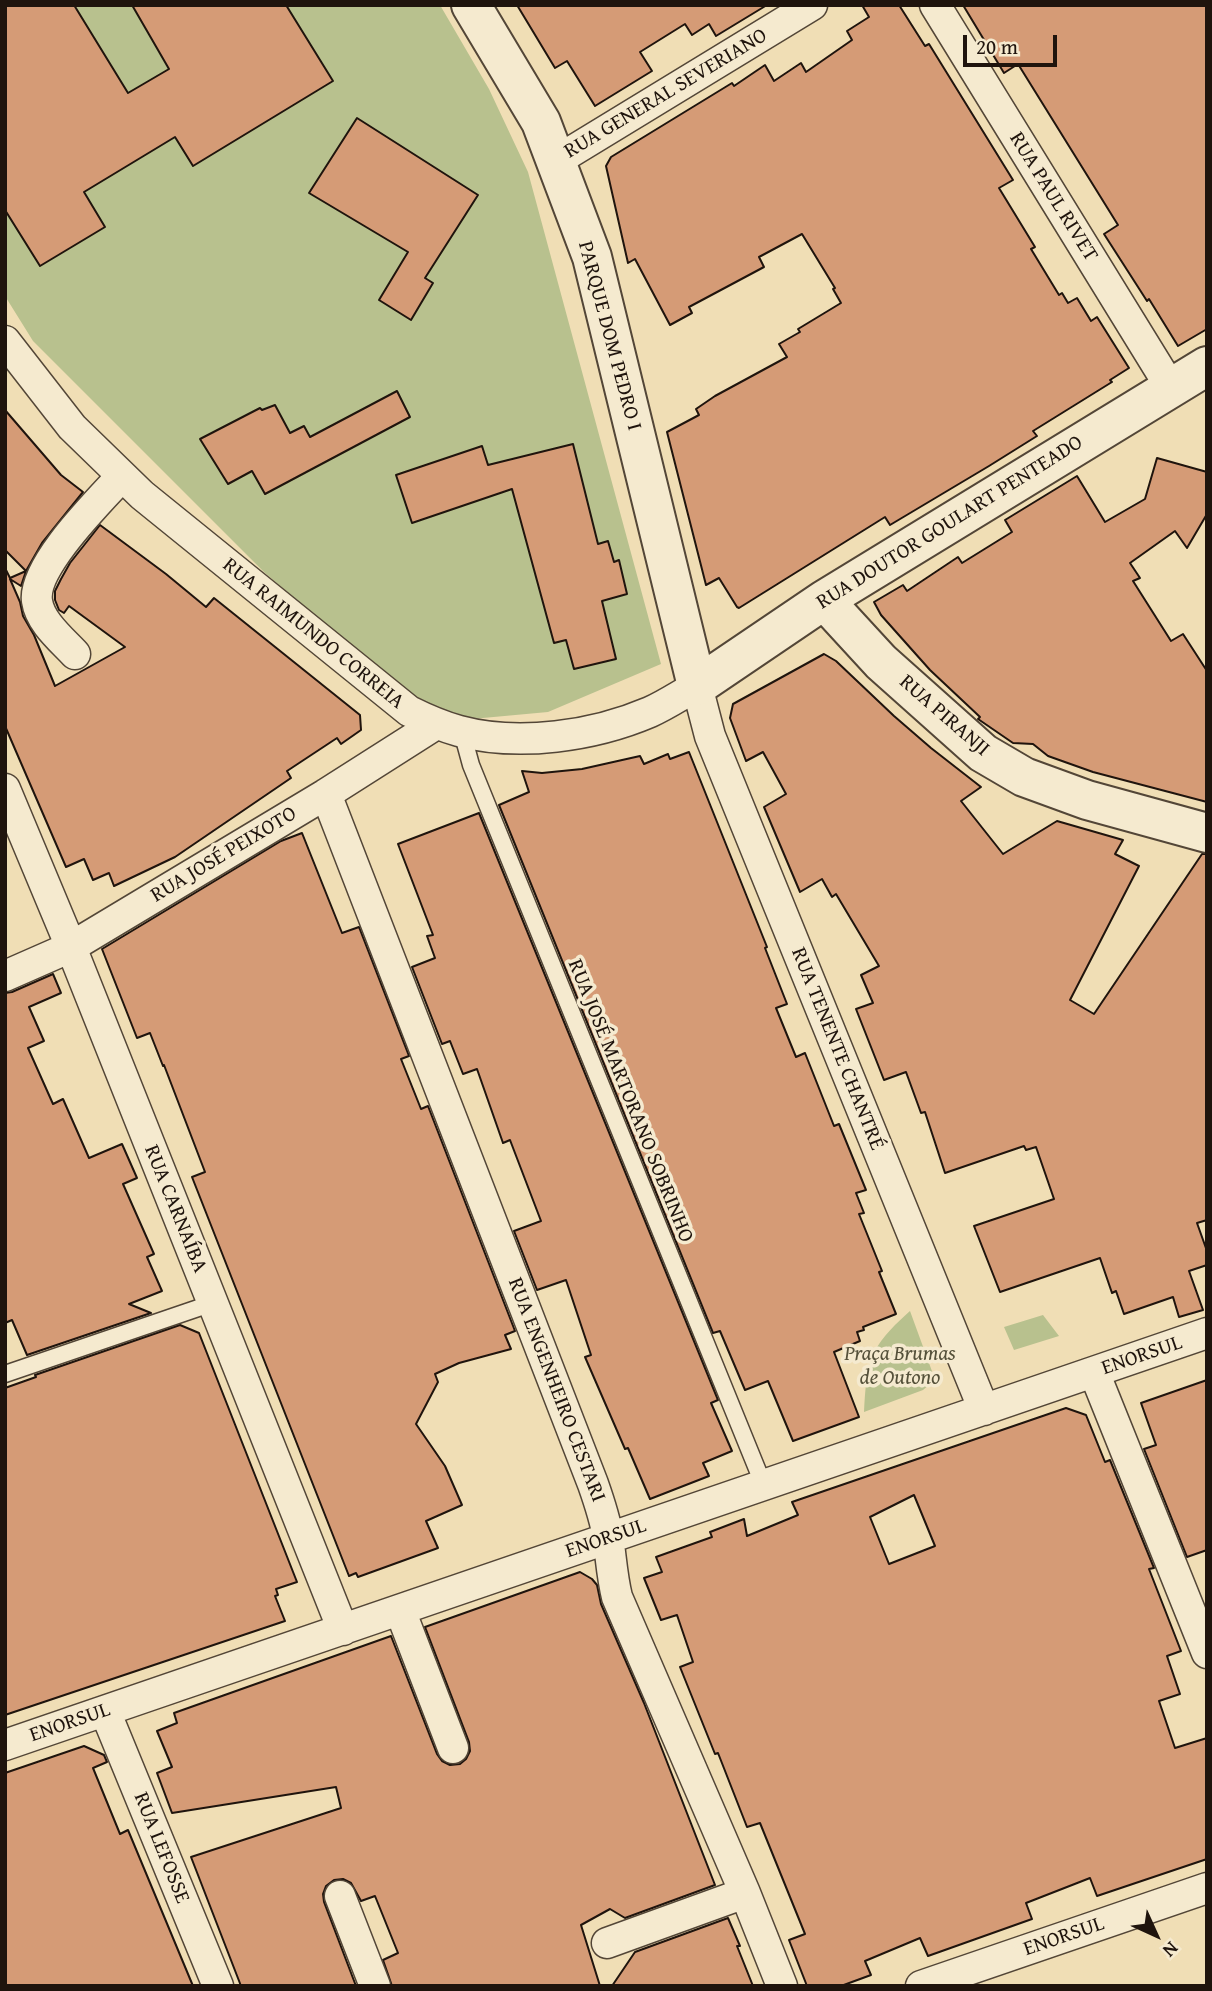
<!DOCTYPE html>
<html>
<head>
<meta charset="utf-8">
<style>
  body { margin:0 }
  #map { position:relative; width:1212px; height:1991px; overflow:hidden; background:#f0deb5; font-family:"Gentium Book Plus",serif }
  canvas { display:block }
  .frame { position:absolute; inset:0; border:7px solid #1f140d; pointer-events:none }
  .north { position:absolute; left:1121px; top:1900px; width:70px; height:70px; -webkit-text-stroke:5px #f5eacf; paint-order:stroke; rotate:135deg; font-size:19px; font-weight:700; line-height:28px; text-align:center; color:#1f140d }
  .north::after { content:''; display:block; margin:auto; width:24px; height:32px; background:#1f140d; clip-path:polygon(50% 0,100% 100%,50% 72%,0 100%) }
  .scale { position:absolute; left:963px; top:35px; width:94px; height:32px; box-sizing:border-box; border:4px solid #1f140d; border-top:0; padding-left:9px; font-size:21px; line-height:24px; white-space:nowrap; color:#1f140d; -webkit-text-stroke:5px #f5eacf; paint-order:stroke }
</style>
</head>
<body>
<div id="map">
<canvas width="1212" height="1991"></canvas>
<div class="frame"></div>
<div class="north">N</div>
<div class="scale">20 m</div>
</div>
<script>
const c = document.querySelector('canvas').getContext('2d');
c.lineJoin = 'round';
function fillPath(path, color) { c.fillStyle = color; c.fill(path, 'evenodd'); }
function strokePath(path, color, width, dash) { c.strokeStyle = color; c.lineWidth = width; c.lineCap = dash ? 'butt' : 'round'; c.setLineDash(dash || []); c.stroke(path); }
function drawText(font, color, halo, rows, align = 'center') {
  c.font = font + ' "Gentium Book Plus",serif'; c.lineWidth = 7; c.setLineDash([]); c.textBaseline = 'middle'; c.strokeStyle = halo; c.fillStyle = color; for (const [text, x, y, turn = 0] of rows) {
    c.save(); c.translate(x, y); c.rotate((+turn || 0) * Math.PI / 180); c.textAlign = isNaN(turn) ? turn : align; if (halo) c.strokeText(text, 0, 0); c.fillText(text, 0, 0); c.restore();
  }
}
fillPath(new Path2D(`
  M5,5h435l49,84 39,83 133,492 -113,48 -98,9 -69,-49 -116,-99 -232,-232 -28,-45z
  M910,1311l23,63 -3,10 -7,6 -59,22c1,-19 2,-42 10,-59 8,-17 23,-30 36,-42z
  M1043,1315l16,21 -45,14 -10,-23z`), '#b8c18e');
const building = new Path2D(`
  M5,5h69l54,88 41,-24 -37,-64h154l47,76 -140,85 -18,-29 -91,55 21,35 -65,39 -35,-56z
  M517,5h250l-51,31 -7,-12 -17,11 -7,-11 -45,28 12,19 -57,35 -28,-45 -12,7z
  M862,5h37l26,41 4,-2 84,136 -14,8 36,59 -4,2 28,46 3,-2 6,10 9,-5 14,23 6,-4 32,51 -19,12 2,2 -79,49 4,5 -48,30 -99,59 -5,-8 -146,91 -2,-1 -18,-29 -13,7 -39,-153 32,-17 -3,-6 19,-13 72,-39 -8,-13 21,-12 -2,-3 43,-26 -8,-14 2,-1 -33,-54 -43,23 5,10 -75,40 3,6 -22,12 -35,-66 -7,4 -22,-97 5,-9 121,-74 2,3 31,-21 9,16 27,-18 5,9 46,-32 -5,-9 22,-14z
  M963,5h244v324l-29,17 -29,-47 -2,2 -43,-67 14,-9 -100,-161 -14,9z
  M357,118l121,77 -53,83 8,5 -22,37 -32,-20 29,-48 -99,-59z
  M397,391l13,26 -145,77 -13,-23 -24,13 -28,-45 60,-31 2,2 13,-5 15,28 14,-7 6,11z
  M5,410l56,65 22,17 -41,51 -16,28 -21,-21z
  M573,444l25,100 10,-3 6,21 5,-2 8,34 -25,7 14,58 -42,10 -8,-29 -12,3 -42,-154 -100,34 -16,-48 86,-29 6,19z
  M1157,458l50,14v42l-20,34 -12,-17 -45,32 10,15 -7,3 38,60 12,-7 24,37v131l-114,-30 -45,-16 -15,-12 -20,-1 -35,-24 2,-2 -50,-47 -49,-55 -7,-13 29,-17 4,6 51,-34 4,6 50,-31 -7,-12 72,-44 28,46 40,-23z
  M100,525l66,49 40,33 8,-9 146,117 1,15 -20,14 -4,-6 -50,33 4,7 -116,79 -61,29 -5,-13 -16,7 -9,-21 -18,8 -61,-141v-158l5,10 16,-7 -5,15 -11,-7 10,23 3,14 11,19 21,51 70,-39 -56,-41 -5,7 -5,-3 -4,-10v-9l6,-12 9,-16z
  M824,654l12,7 58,55 37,32 50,39 -20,14 42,53 54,-33 66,19 -8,14 24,12 -69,134 24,14 108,-160h5v366l-10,3 10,28v14l-18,6 14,39 -24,7 -6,-20 -49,17 -8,-23 -4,2 -12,-35 -100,34 -26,-66 80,-27 -18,-52 -10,3 -2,-4 -79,27 -20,-61 -4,1 -15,-41 -22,8 -28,-71 17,-6 -12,-28 18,-9 -43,-72 -4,3 -10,-18 -22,13 -36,-85 22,-13 -23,-42 -17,9 -16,-43 3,-14z
  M689,752l78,195 -2,1 22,56 -11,4 20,49 9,-4 29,73 5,-2 27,66 -10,3 8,20 -5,1 23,57 -3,1 17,42 -33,13 1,3 -7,2 3,9 -26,11 25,65 -66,24 -25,-60 -23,9 -25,-59 -7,2 -214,-528 30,-13 -7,-21 20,2 40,-4 58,-13 4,8 24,-10 2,5z
  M479,813l239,587 -7,3 21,48 -29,12 6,13 -59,23 -22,-51 -3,1 -40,-92 6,-2 -25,-75 -29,10 -23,-59 27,-10 -31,-81 -7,3 -26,-74 -14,5 -13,-33 -8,3 -30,-77 23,-9 -8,-22 6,-1 -35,-91z
  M302,833l40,100 17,-6 50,129 -8,3 20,50 7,-3 87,225 -10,4 6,14 -52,14 -24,11 3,8 -22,42 29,42 17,39 -36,16 12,27 -80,29 -2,-4 -7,3 -157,-399 13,-5 -41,-107 -1,1 -13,-33 -13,5 -35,-89 179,-108z
  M53,974l8,19 -32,14 15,34 -16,7 25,56 10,-5 26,59 33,-14 15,34 -14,6 31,70 -7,3 15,34 -33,13 22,9 -124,42 -15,-35 -7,3v-330l7,-1z
  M180,1325l19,8 98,249 -21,7 2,6 -3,1 10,25 -280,94v-327l31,-11 -1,-2z
  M1207,1380v170l-20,7 -43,-108 12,-4 -15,-42z
  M1066,1408l20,7 19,47 5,-2 44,108 -5,1 32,82 -14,5 13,38 -21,7 16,47 32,-10v121l-110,37 -7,-18 -64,25 6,16 -104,37 -8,-18 -55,23 6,14 -30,11h-34l-18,-46 16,-6 -45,-111 -13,4 -29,-74 -3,1 -35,-87 13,-5 -16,-47 -16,5 -17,-42 18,-6 -6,-15 56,-20 -2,-5 34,-13 3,17 51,-21 -6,-13zM914,1495l21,51 -46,18 -19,-47z
  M580,1572l12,7 5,6 4,19 43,99 71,182 -90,33 -15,-9 -29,16 19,61h-208l-9,-26 15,-7 -23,-57 -14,5 -10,-18 -8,-4 -9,1 -8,6 -3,8 1,8 32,84h-115l-50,-129 150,-49 -5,-21 -164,26 -15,-40 15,-6 -15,-36 20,-8 -3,-10 217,-77 46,118 5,7 8,4 10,-1 6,-5 4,-8 -1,-9 -44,-115z
  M84,1746l20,9 3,7 -14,6 27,66 8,-4 65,156h-188v-213z
  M728,1918l12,28h-3l16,40h-141l23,-34z`);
fillPath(building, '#d59b76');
strokePath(building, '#1f140d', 2);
const service = new Path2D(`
  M462,732l9,33 293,721
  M5,1374l208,-71`);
const minor = new Path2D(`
  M935,5l236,383
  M556,161l256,-156
  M5,341l67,86 70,68 267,216c16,8 32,15 50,20 60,16 135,5 191,-19 16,-7 32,-18 47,-26l13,50 274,674
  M75,654c-14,-15 -35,-32 -38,-53 -5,-34 62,-100 85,-125
  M5,789l66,158 272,683
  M326,794l267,690c6,17 12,35 15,53 3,20 4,40 9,60l128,296 37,93
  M5,976l66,-29 255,-153 110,-70
  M1094,1372l113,281
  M400,1610l53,138
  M105,1711l113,275
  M5,1745l1202,-412
  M340,1896l35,90
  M607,1943l138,-50
  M921,1986l286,-98`);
const tertiary = new Path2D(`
  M471,5l70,117 51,135 105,429 127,-86 383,-234
  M824,600l57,62 102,91 41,24 63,23 120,33`);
strokePath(service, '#534637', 19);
strokePath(minor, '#534637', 33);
strokePath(tertiary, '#534637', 42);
strokePath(service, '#f5eacf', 16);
strokePath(minor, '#f5eacf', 30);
strokePath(tertiary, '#f5eacf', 38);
drawText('21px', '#1f140d', '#f5eacf', [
  ["RUA GENERAL SEVERIANO",666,94,-31],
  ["RUA PAUL RIVET",1053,197,58],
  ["PARQUE DOM PEDRO I",609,336,75],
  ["RUA DOUTOR GOULART PENTEADO",950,523,-32],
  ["RUA RAIMUNDO CORREIA",313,634,39],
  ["RUA PIRANJI",944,716,41],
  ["RUA JOSÉ PEIXOTO",224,855,-31],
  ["RUA TENENTE CHANTRÉ",837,1049,68],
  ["RUA JOSÉ MARTORANO SOBRINHO",630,1101,68],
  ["RUA CARNAÍBA",175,1209,68],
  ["ENORSUL",1142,1356,-19],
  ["RUA ENGENHEIRO CESTARI",556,1390,69],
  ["ENORSUL",606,1539,-19],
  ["ENORSUL",70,1723,-19],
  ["RUA LEFOSSE",161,1848,68],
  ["ENORSUL",1064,1937,-19]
]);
drawText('italic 21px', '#55513a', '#f5eacf', [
  ["Praça Brumas",900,1355],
  ["de Outono",900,1379]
]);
</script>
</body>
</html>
